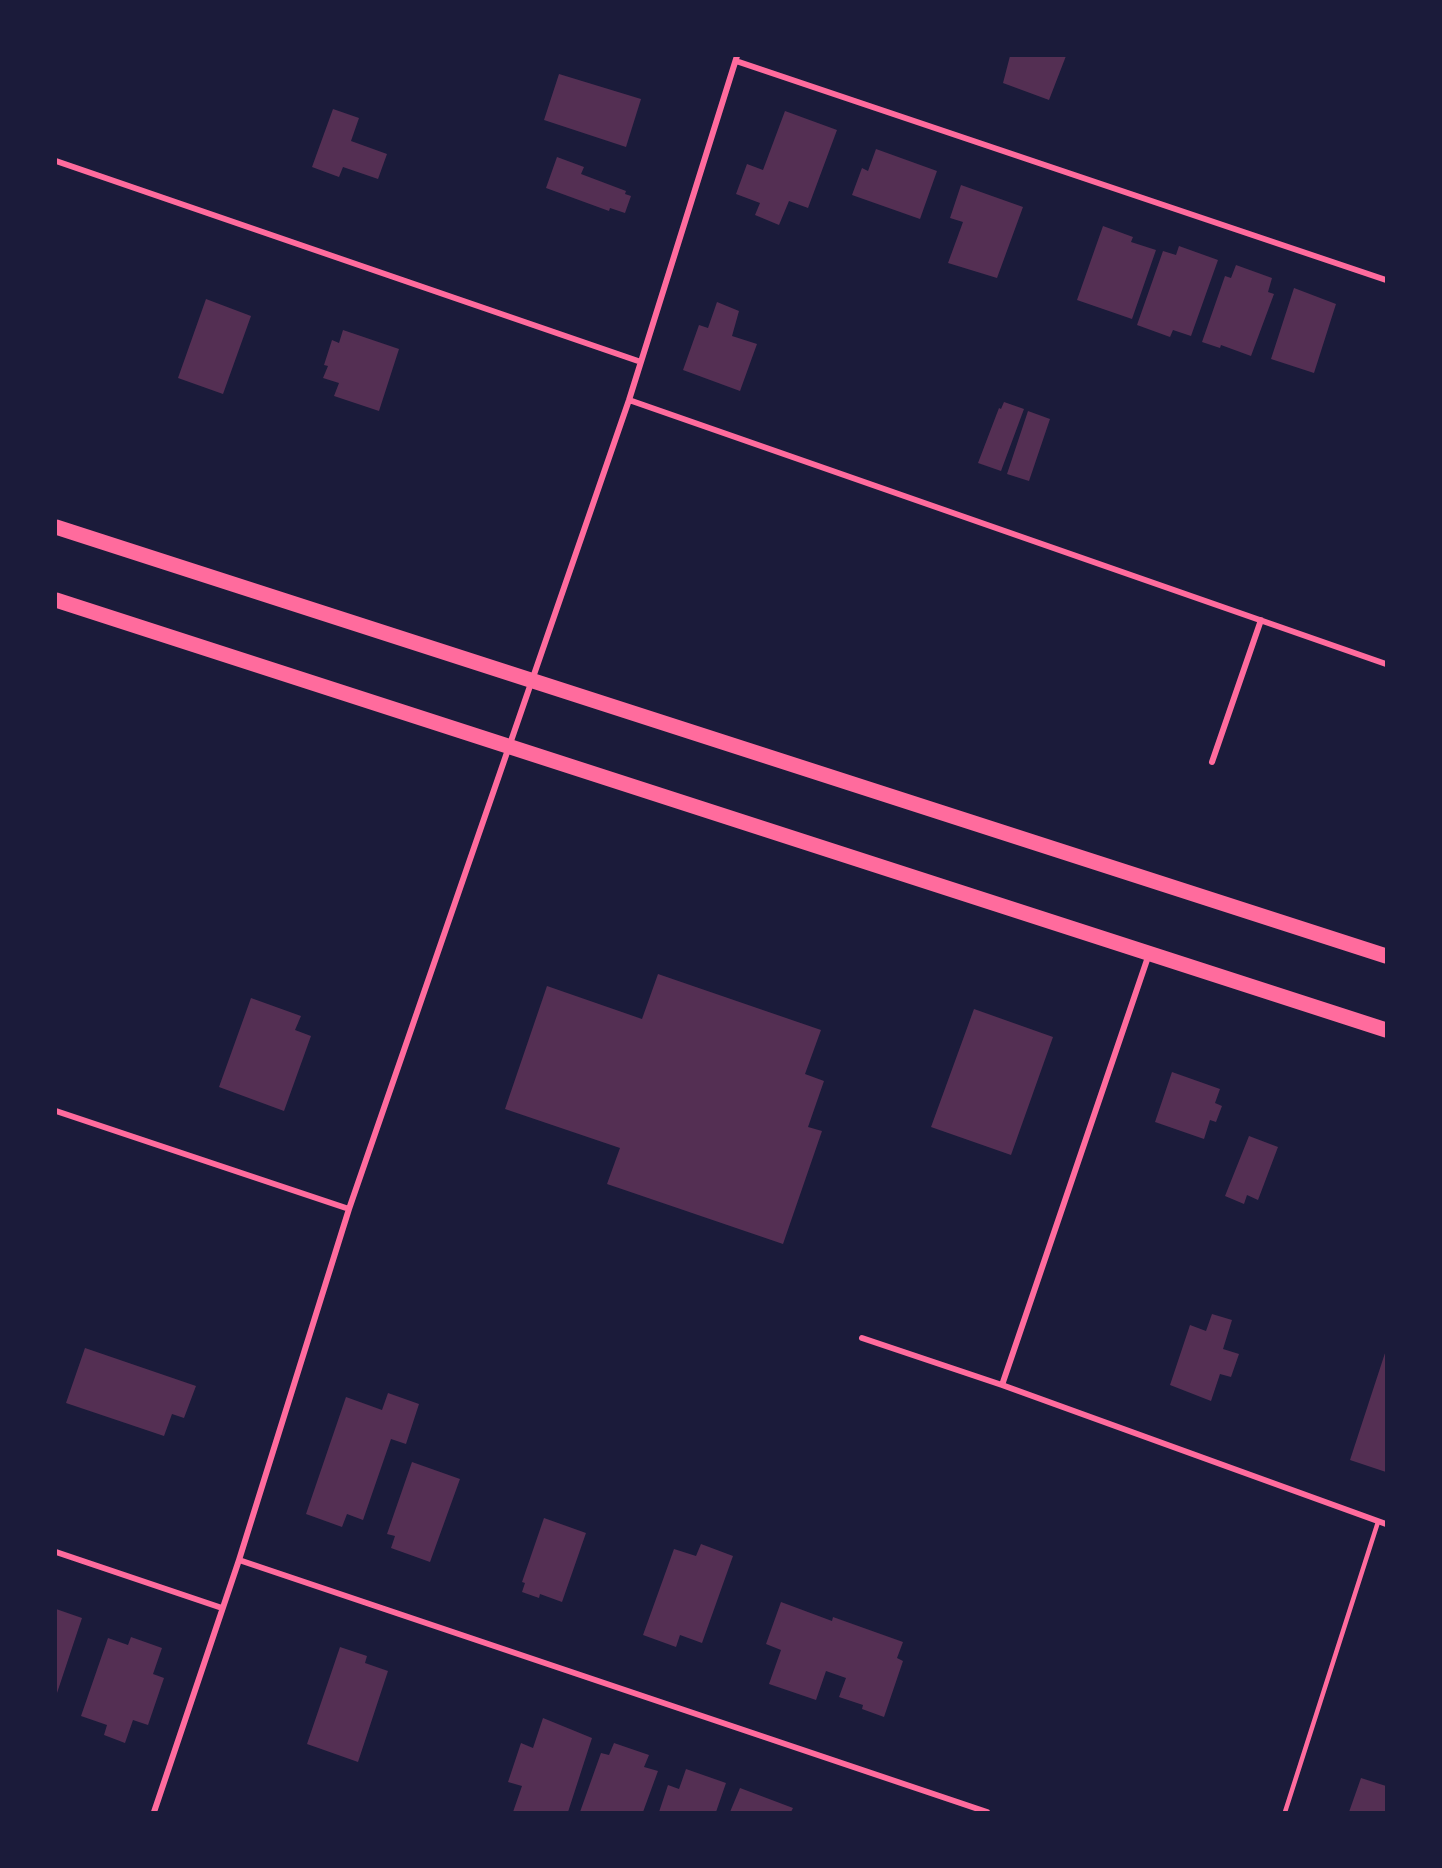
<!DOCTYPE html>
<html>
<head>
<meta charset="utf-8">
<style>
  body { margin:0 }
  #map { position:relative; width:1442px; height:1868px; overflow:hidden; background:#1b1b3a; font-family:"IBM Plex Serif",serif }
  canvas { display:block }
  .frame { position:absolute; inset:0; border:57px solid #1b1b3a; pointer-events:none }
</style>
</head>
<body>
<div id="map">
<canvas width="1442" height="1868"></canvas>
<div class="frame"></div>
</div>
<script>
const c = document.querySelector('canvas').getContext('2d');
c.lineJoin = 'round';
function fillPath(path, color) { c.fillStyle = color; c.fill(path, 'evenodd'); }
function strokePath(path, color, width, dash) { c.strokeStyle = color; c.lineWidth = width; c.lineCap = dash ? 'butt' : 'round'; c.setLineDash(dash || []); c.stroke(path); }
fillPath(new Path2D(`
  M1010,56h56l-17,44 -46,-17z
  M559,74l82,25 -15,48 -82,-27z
  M333,109l26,9 -8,23 36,13 -9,25 -35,-12 -4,10 -27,-10z
  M785,111l52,19 -29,78 -19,-7 -10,24 -24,-10 5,-12 -24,-9 11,-30 16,6z
  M876,149l61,22 -17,48 -68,-24 10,-27 6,3z
  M557,157l27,10 -3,7 45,17 -1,3 6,2 -6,17 -15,-5 -1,3 -63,-23z
  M961,185l62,22 -26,71 -49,-15 15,-41 -13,-4z
  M1103,226l30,11 -2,5 25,8 -24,69 -55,-19z
  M1179,246l39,14 -27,76 -18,-6 -3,7 -33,-12 26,-74 13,4z
  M1236,265l36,13 -4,14 6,2 -23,62 -30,-11 -1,3 -18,-6 23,-66 6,2z
  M1294,288l42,16 -22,69 -43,-14z
  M206,299l45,17 -28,78 -45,-16z
  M717,302l22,9 -7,25 25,8 -17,47 -57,-21 16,-45 9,3z
  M343,330l56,19 -20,62 -45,-15 5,-13 -16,-5 5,-12 -4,-1 8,-25 7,3z
  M1004,402l20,7 -23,62 -23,-8 21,-55 2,1z
  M1028,411l22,8 -21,62 -22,-7z
  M658,974l163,56 -16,44 19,7 -16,46 14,4 -39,113 -176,-60 13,-36 -115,-39 42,-123 95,33z
  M251,998l50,18 -6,14 16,6 -27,75 -65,-24z
  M974,1009l79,28 -42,118 -80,-28z
  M1172,1072l48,17 -5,14 7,3 -6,16 -6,-2 -6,19 -49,-17z
  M1249,1136l29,11 -20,53 -11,-5 -3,9 -19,-8z
  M1212,1314l20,6 -9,29 16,5 -8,23 -11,-3 -9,27 -41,-16 20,-60 16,6z
  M85,1348l111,38 -12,32 -12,-4 -8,22 -98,-33z
  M1386,1350v122l-36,-12z
  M388,1393l31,11 -13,40 -15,-5 -28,81 -16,-6 -5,13 -36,-13 40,-117 36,13z
  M412,1462l48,17 -30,83 -39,-14 4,-12 -8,-2z
  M544,1518l42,15 -24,69 -22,-8 -1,4 -17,-6 3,-9 -3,-1z
  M701,1544l32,12 -31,87 -22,-8 -4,12 -33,-12 31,-86 22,7z
  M781,1602l51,19 1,-4 70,25 -6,16 6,3 -19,56 -22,-8 1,-4 -24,-8 7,-19 -20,-7 -10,29 -47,-16 12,-34 -15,-6z
  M56,1609l26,9 -26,78z
  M131,1637l31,11 -9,26 11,4 -16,47 -15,-5 -8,23 -21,-8 3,-10 -26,-9 27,-78 20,7z
  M340,1647l27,9 -2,7 23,8 -30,91 -51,-18z
  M543,1718l49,20 -24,74h-55l9,-26 -14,-4 13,-39 12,5z
  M614,1743l35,12 -5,12 14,4 -15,41h-63l21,-59 8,2z
  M686,1769l40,14 -10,29h-57l9,-27 11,4z
  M1361,1778l25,8v26h-37z
  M740,1788l53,20 -2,4h-61z`), '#542f53');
strokePath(new Path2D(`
  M1285,1812l93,-290`), '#ff6b9d', 4.5);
strokePath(new Path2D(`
  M736,61l650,219
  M56,161l585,201
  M629,400l757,264
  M1212,762l49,-142
  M56,1111l293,98
  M862,1338l140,47 384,139
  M1002,1385l147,-431
  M56,1552l166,56
  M239,1560l748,252
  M154,1812l85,-252 110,-351 280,-809 108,-344`), '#ff6b9d', 6);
strokePath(new Path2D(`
  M56,527l1330,429
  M56,600l1330,430`), '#ff6b9d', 15);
</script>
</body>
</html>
